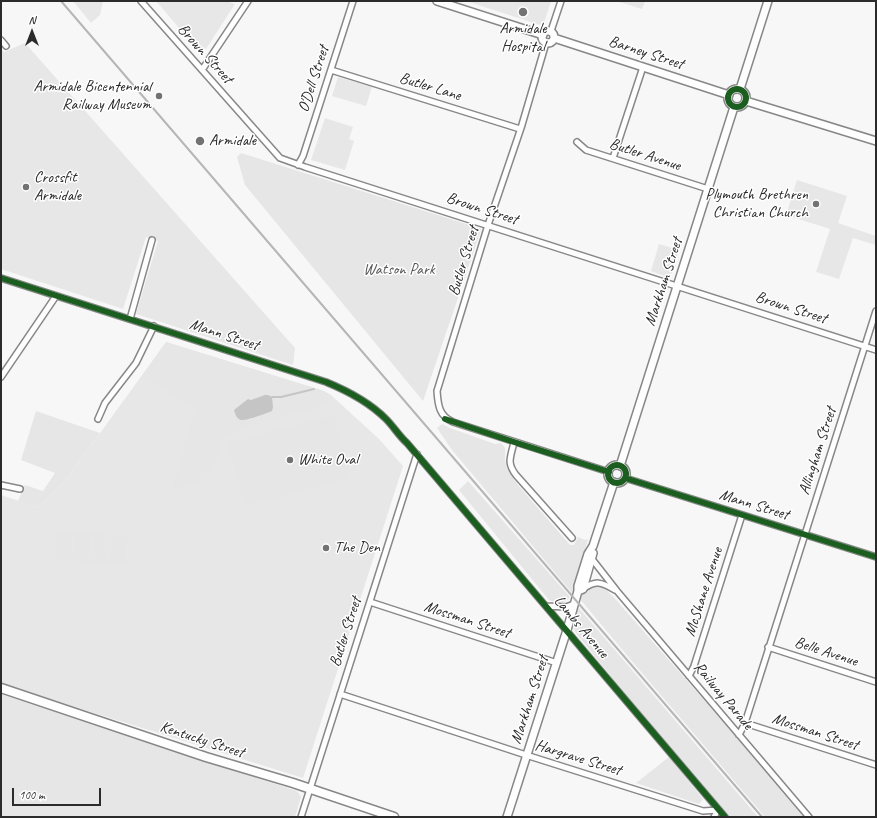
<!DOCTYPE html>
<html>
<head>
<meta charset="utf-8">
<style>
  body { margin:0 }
  #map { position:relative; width:877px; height:818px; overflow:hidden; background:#f7f7f7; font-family:Caveat,sans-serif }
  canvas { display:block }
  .frame { position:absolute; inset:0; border:2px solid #2b2b2b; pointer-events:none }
  .north { position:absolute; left:12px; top:12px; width:40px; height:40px; -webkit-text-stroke:3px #fff; paint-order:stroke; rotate:0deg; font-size:11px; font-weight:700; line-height:16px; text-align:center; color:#2b2b2b }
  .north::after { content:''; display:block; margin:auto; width:14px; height:18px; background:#2b2b2b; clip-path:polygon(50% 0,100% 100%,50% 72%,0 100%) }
  .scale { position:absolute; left:12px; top:788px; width:89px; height:18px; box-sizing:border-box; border:2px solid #2b2b2b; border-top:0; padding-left:5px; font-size:12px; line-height:14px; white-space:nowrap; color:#2b2b2b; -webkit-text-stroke:3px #fff; paint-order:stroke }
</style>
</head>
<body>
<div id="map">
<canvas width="877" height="818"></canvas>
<div class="frame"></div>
<div class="north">N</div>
<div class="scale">100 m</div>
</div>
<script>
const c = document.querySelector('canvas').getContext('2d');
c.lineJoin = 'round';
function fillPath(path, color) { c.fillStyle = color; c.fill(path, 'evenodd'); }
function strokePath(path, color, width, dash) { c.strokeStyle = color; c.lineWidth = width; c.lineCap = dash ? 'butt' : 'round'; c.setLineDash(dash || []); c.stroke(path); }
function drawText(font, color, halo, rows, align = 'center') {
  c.font = font + ' Caveat,sans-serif'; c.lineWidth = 3; c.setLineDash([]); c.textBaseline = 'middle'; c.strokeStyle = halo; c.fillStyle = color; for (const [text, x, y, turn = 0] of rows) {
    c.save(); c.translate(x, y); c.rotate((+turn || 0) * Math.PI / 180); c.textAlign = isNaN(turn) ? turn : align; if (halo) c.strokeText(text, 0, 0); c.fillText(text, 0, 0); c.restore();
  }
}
fillPath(new Path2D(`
  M73,1h30l-3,14 -9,8z
  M156,1h70l9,3 -29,45 -10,-1z
  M466,1h85l-7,22 -4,2z
  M616,1h29l-3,8z
  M25,43l270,305 -2,17 -157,-51 22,-73 -12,-4 -23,72 -122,-40v-221l3,4z
  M338,77l34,10 -6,19 -34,-10z
  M325,118l28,9 -4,12 5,2 -9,29 -34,-10z
  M797,180l50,16 -9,27 38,13v9l-23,-7 -14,41 -23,-7 14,-43 -44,-14z
  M659,244l20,6 -9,28 -19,-7z
  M166,342l158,49 8,5 47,43 24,27 -100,312 -302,-94v-189l37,12 31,-31z`), '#e7e7e7');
fillPath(new Path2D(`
  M241,153l238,75 2,2 -58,171 -178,-216 -8,-28z
  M166,342l158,49 8,5 -4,9 -65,16 -28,11 -13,9 -15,36 -30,14 -3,-7 22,-76 -54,-32z
  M36,411l64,22 -31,43 -31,31 -20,-6 7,-16 18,6 12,-18 -34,-13z
  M334,415l17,63 -106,28 -17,-63z
  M442,424l8,4 45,16 6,-1 4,5v13l2,8 11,16 52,60h4l4,-8 7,3 3,-1 -15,55 -121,-144 -15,-22z
  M468,481l102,116c-7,9 -11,7 -21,3l-90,-110z
  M57,531l15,1 -1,29 -16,-1z
  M75,533l16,1 -2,28 -16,-1z
  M93,534l16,1 -2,29 -16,-1z
  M111,535l16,1 -2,29 -16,-1z
  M594,585c11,1 16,9 23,16l122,139 65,77h-39l-135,-158 -50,-60c4,-7 6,-11 14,-14z
  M578,607l180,210h-29l-98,-116 -55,-68 -3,-7z
  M1,694l296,97 4,6 -6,20h-294z
  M669,757l34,42 -4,5 -63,-21z`), '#e6e6e6');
fillPath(new Path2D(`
  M265,395h3l4,2 1,10 -1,4c-5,2 -26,10 -31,9 -4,-1 -6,-6 -7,-10l14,-11 3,1z`), '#c5c5c5');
strokePath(new Path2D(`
  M272,397h9l33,-8`), '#c5c5c5', 2);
const street = new Path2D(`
  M141,1l139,157 25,9 571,183
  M551,31l10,-30
  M1,40l5,6
  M546,43l-25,85 -33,97 -51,166c1,14 2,25 16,31l156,50
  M202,70l46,-69
  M331,70l189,59
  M577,142l9,8 122,39
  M613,158l30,-91
  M298,165l5,-9 50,-155
  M1,278l325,104c22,9 43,20 60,37 8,8 13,17 21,24l318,374
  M130,319l22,-79
  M1,377l55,-81
  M98,419l7,-16 31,-40 18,-37
  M514,442c-3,15 -8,20 2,33l56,63
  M625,478l251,79
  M1,485l19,4
  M592,559l25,32 192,226
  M583,589c13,-9 18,-7 32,1
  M370,602l187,61
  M546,606l20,1 8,-3
  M768,647l108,35
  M689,676l5,-10 48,-151
  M340,694l186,61 177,56 15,-1
  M745,723l131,42
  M739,735l6,-12 131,-412
  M301,817l116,-363
  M714,817l4,-7`);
const secondary = new Path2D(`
  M437,1l106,34
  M542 37a6 6 0 1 1 12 0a6 6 0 1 1-12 0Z
  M554,38l175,57
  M728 98a9 9 0 1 1 18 0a9 9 0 1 1-18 0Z
  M740,89l28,-88
  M746,101l130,40
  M608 474a9 9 0 1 1 18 0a9 9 0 1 1-18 0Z
  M620,466l114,-359
  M578,591l5,-2 10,-36
  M507,817l60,-187 11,-39v-5l10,-32 5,-8 21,-64`);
const primary = new Path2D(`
  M1,688l205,69 87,26 101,34`);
strokePath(street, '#878787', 8);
strokePath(secondary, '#878787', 10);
strokePath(primary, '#878787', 11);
strokePath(street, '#fefefe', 5);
strokePath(secondary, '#fefefe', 7);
strokePath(primary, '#fefefe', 8);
strokePath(new Path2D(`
  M61,1l701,816`), '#b6b6b6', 2);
strokePath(new Path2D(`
  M728 98a9 9 0 1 1 18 0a9 9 0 1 1-18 0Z
  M1,278l325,104c22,9 43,20 60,37 8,8 13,17 21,24l318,374
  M445,419l69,23 95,30
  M608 474a9 9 0 1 1 18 0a9 9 0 1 1-18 0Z
  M625,478l251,79`), '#1b5e20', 6);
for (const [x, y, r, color] of [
  [523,12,5,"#727272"],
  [159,96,4,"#727272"],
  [200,141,5,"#727272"],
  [26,187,4,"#727272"],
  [816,204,4,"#727272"],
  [290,460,4,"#727272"],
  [326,548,4,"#727272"]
]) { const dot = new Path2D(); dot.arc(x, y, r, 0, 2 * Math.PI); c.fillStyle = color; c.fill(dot); strokePath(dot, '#fff', 1.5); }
drawText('16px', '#2b2b2b', '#fff', [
  ["Armidale",523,29,"center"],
  ["Hospital",523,47,"center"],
  ["Armidale Bicentennial",151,87,"right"],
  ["Railway Museum",151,105,"right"],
  ["Armidale",209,141],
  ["Crossfit",34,178],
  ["Armidale",34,196],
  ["Plymouth Brethren",808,195,"right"],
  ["Christian Church",808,213,"right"],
  ["White Oval",298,460],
  ["The Den",334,548]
], 'left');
drawText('16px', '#2b2b2b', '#fff', [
  ["Barney Street",646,53,18],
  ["Brown Street",205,54,48],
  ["O'Dell Street",314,79,-72],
  ["Butler Lane",430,87,17],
  ["Butler Avenue",645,155,18],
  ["Brown Street",482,209,18],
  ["Butler Street",464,261,-73],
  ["Markham Street",664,282,-72],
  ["Brown Street",791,308,18],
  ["Mann Street",224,335,18],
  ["Allingham Street",818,451,-72],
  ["Mann Street",754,505,17],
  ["McShane Avenue",704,592,-72],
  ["Mossman Street",467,620,18],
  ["Lambs Avenue",581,627,50],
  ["Butler Street",346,632,-72],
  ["Belle Avenue",826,652,18],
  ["Railway Parade",723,696,50],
  ["Markham Street",530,700,-72],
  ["Mossman Street",815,732,18],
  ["Kentucky Street",202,740,18],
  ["Hargrave Street",578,758,17]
]);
drawText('16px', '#565656', '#fff', [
  ["Watson Park",399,270]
]);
</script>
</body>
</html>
